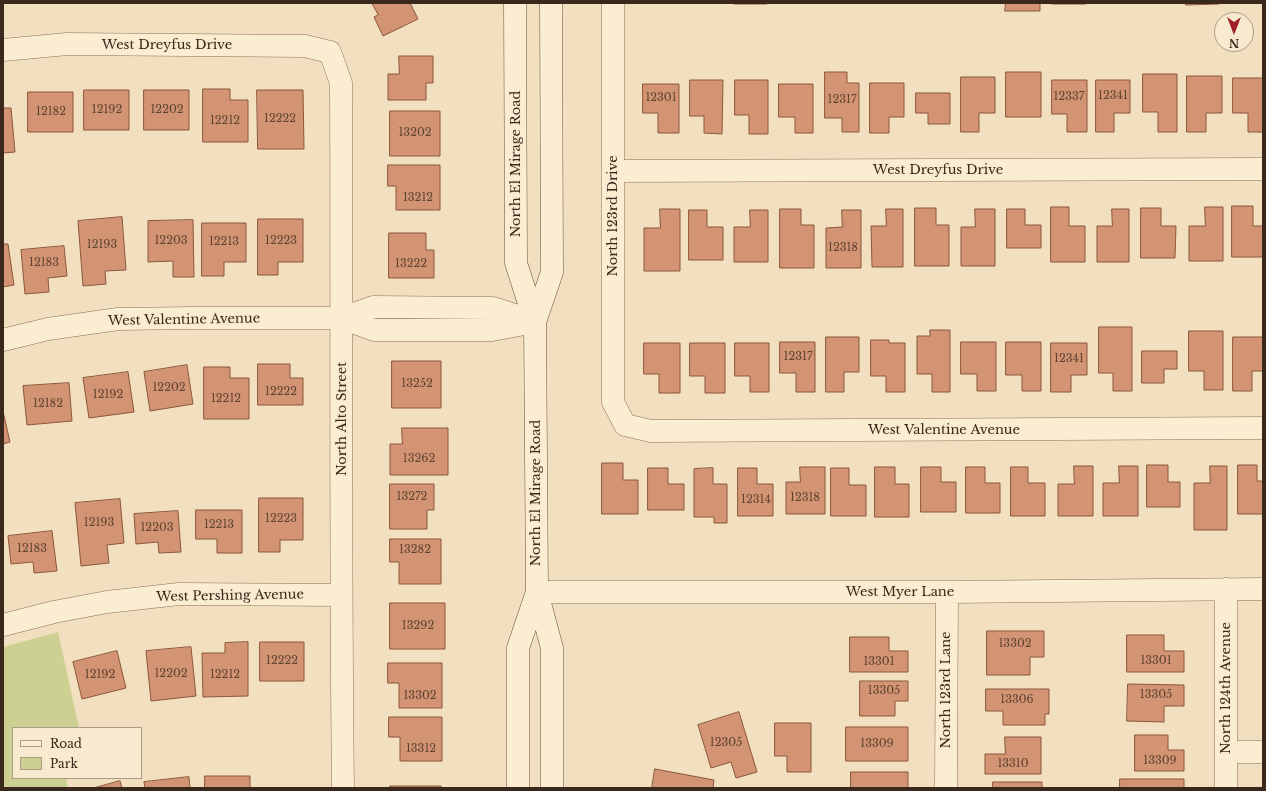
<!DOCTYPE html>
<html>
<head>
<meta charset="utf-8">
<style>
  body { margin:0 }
  #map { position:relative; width:1266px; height:791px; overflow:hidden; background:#f1dfbf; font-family:"Libre Baskerville",serif }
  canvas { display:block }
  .frame { position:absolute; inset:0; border:4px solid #39281b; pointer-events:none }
  .legend { position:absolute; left:12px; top:727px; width:130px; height:52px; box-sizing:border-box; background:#f8eacf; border:1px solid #ac9c87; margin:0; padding:5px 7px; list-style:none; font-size:12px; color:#39281b }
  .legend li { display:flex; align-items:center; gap:8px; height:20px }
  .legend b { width:20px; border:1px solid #ac9c87 }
  .north { position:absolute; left:1214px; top:12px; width:40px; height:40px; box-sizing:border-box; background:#f8eacf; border:1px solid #ac9c87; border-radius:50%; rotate:180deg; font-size:11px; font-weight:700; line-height:16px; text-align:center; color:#39281b }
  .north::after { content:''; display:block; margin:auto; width:14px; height:18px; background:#9f2129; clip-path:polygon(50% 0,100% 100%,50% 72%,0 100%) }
</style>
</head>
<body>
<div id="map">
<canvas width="1266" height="791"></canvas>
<div class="frame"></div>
<ul class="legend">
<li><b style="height:5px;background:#fbedd2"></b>Road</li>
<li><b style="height:11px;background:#ccd092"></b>Park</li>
</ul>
<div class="north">N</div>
</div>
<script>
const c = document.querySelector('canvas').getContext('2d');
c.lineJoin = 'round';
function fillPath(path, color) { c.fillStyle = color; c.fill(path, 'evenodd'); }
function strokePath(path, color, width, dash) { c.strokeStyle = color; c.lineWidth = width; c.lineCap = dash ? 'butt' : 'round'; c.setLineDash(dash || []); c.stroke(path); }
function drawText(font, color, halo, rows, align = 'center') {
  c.font = font + ' "Libre Baskerville",serif'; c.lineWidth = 3; c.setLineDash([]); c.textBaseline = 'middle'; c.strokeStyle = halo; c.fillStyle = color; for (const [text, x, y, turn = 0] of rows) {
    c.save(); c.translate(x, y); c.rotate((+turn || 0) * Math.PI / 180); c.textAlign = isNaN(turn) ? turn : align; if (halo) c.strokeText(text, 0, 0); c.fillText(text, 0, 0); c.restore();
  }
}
fillPath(new Path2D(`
  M58,632l21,96h-66v50h53l2,10h-65v-141z`), '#ccd092');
const building = new Path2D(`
  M372,3h38l8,16 -35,17 -9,-19 4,-2z
  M734,3h33v1h-33z
  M1006,3h34v8h-35z
  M1052,3h34v1h-34z
  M1186,3h33v1l-33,1z
  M399,56h34v27h-7v17h-38v-26h11z
  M825,72h22v11h12v49h-17v-14h-17z
  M1006,72h35v45h-35z
  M1143,74h34v58h-19v-20h-15z
  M1187,76h35v37h-16v19h-19z
  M961,77h34v36h-16v19h-18z
  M1233,78h30v54h-15v-19h-15z
  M690,80h33l-1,54 -18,-1v-17h-14z
  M735,80h33v54h-19v-19h-14z
  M1052,80h35v52h-20v-18h-15z
  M1096,80h34v33h-16v19h-18z
  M870,83h34v34h-15v16h-19z
  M643,84h36v49h-21v-20h-15z
  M779,84h34v49h-18v-16h-16z
  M203,89h27v11h18v42h-45z
  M84,90h45v40h-45z
  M144,90h45v40h-45z
  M257,90h46l1,59h-46z
  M28,92h45v40h-45z
  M916,93h34v31h-22v-11h-12z
  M3,108h8l4,44 -12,1z
  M390,111h50v45h-50z
  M388,165h52v45h-44v-24h-8z
  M1232,206h21v20h10v31h-31z
  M1051,207h18v19h16v36h-34z
  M1205,207h18v54h-34v-35h16z
  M915,208h21v17h13v41h-34z
  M1141,208h20v18h15l-1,32h-34z
  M660,209h20v62h-36v-43h16z
  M780,209h21v16h13v43h-34z
  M886,209h17v58h-31l-1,-41h15z
  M975,209h20v57h-34v-39h14z
  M1007,209h18v16h16v23h-34z
  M1112,209h17v53h-32v-36h15z
  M689,210h18v17h16v33h-34z
  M750,210h18v52h-34v-35h16z
  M842,210h19v58h-35v-40l16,-1z
  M122,217l4,53 -21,1 1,13 -23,2 -5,-65z
  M258,219h45v43h-25v13h-20z
  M193,220l1,57h-21v-16l-25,1v-41z
  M202,223h44v39h-22v14h-22z
  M389,233h37v17h8v28h-45z
  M3,244h5l6,41 -11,2z
  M64,246l3,30 -19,2 1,14 -24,2 -4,-44z
  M1099,327h33v64h-19v-18h-14z
  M930,330h20v62h-18v-18h-15v-38h13z
  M1189,331h34v59h-19v-19h-15z
  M826,337h33v35h-15v20h-18z
  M1233,337h30v34h-11v20h-19z
  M871,340h18v3h16v49h-19v-16h-15z
  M780,342h35v50h-19v-19h-16z
  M961,342h35v49h-19v-17h-16z
  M1006,342h35v49h-19v-16h-16z
  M644,343h36v50h-21v-19h-15z
  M690,343h35v50h-20v-17h-15z
  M735,343h34v49h-19v-16h-15z
  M1051,343h36v32h-16v17h-20z
  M1142,351h35v18h-13v14h-22z
  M392,361h49v47h-49z
  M258,364h32v14h13v27h-45z
  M187,365l6,39 -43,7 -6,-39z
  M204,367h26v11h19v41h-45z
  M128,372l6,40 -45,6 -6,-40z
  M69,383l3,38 -45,4 -4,-39z
  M3,411l7,31 -7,2z
  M402,428h46v47h-58v-31h12z
  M602,463h21v17h15v34h-36z
  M1147,465h21v17h12v25h-33z
  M1238,465h19v16h6v33h-25z
  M1074,466h19v50h-35v-32h16z
  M1119,466h19v50h-35v-33h16z
  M1210,466h17v64h-33v-47h16z
  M800,467h25v47h-39v-32h14z
  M875,467h20v17h14v33h-34z
  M921,467h20v15h15v30h-35z
  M966,467h19v16h15v30h-34z
  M1011,467h17v16h17v33h-34z
  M648,468h20v16h16v26h-36z
  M713,468v16h14v39h-13v-6h-20v-48z
  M738,468h19v16h16v32h-35z
  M831,468h18v17h17v31h-35z
  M390,484h44v26h-7v19h-37z
  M259,498h44v42h-23v12h-21z
  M120,499l4,44 -17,2 2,18 -28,3 -6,-63z
  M196,510h46v43h-25v-14h-21z
  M178,511l3,41 -22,1 -1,-11 -22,2 -2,-30z
  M52,531l5,40 -23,2 -1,-11 -22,2 -3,-28z
  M390,539h51v45h-42v-22h-9z
  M390,603h55v46h-55z
  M987,631h57v26h-14v18h-43z
  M1127,635h37v16h20v21h-57z
  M850,637h39v14h19v21h-58z
  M248,642v54l-45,1 -1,-44h23v-10z
  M260,642h44v39h-44z
  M191,647l5,49 -45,5 -5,-50z
  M117,651l9,37 -44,11 -9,-37z
  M388,663h54v45h-43v-25h-11z
  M860,681h48v20h-13v15h-35z
  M1128,684l56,1v21h-20v16l-37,-1z
  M986,689h63v25h-4v11h-42v-14h-17z
  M739,712l18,60 -21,6 -5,-16 -20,6 -13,-43z
  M389,717h53v44h-42v-24h-11z
  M775,723h36v49h-24v-16h-12z
  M846,727h62v34h-62z
  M1135,735h33v15h16v21h-49z
  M1005,737h36v37h-56v-20h20z
  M655,769l59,11 -1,8h-61z
  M851,772h57v16h-57z
  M205,776h45v12h-45z
  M189,777l1,11h-45l-1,-6z
  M1120,779h64v9h-64z
  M120,781l2,7h-28z
  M993,782h49v6h-49z
  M390,786h51v2h-51z`);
fillPath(building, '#d29472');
strokePath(building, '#8c563a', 1);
const street = new Path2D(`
  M613,3v399l12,23 26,6 612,-3
  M3,50l64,-6 238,2 25,6 11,31c1,235 -1,470 2,705
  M613,171l650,-2
  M342,318l31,-11 120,1 40,13
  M3,340l45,-11 70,-10 75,-1h149l32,12h118l43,-8
  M1226,589v199
  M537,592h410l316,-3
  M3,625l51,-13 53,-10 72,-8 162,1
  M1226,752h37
  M946,788l1,-196`);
const secondary = new Path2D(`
  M515,3l1,260 19,59 2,270 15,56v140
  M535,322l17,-50 -1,-269
  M518,788v-140l19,-56`);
strokePath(street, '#8b6f56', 23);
strokePath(secondary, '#6d5039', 23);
strokePath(street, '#fbedd2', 22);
strokePath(secondary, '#fbedd2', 22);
drawText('11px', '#5f4331', null, [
  ["12341",1113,96],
  ["12337",1069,97],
  ["12301",661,98],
  ["12317",842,100],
  ["12192",107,110],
  ["12202",167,110],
  ["12182",51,112],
  ["12222",280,119],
  ["12212",225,121],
  ["13202",415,133],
  ["13212",418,198],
  ["12203",171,241],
  ["12223",281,241],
  ["12213",224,242],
  ["12193",102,245],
  ["12318",843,248],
  ["12183",44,263],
  ["13222",411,264],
  ["12317",798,357],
  ["12341",1069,359],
  ["13252",417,384],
  ["12202",169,388],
  ["12222",281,392],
  ["12192",108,395],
  ["12212",226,399],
  ["12182",48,404],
  ["13262",419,459],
  ["13272",412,497],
  ["12318",805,498],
  ["12314",756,500],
  ["12223",281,519],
  ["12193",99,523],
  ["12213",219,525],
  ["12203",157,528],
  ["12183",32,549],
  ["13282",415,550],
  ["13292",418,626],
  ["13302",1015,644],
  ["12222",282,661],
  ["13301",1156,661],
  ["13301",879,662],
  ["12202",171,674],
  ["12192",100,675],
  ["12212",225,675],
  ["13305",884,691],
  ["13305",1156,695],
  ["13302",420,696],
  ["13306",1017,700],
  ["12305",726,743],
  ["13309",877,744],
  ["13312",421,749],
  ["13309",1160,761],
  ["13310",1013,764]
]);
drawText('13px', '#39281b', '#f8eacf', [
  ["West Dreyfus Drive",167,45],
  ["North El Mirage Road",516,164,-90],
  ["West Dreyfus Drive",938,170],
  ["North 123rd Drive",613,216,-90],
  ["West Valentine Avenue",184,320,-1],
  ["North Alto Street",342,419,-90],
  ["West Valentine Avenue",944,430],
  ["North El Mirage Road",536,493,-90],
  ["West Myer Lane",900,592],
  ["West Pershing Avenue",230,596,-1],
  ["North 124th Avenue",1226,688,-90],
  ["North 123rd Lane",946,690,-90]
]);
</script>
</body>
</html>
